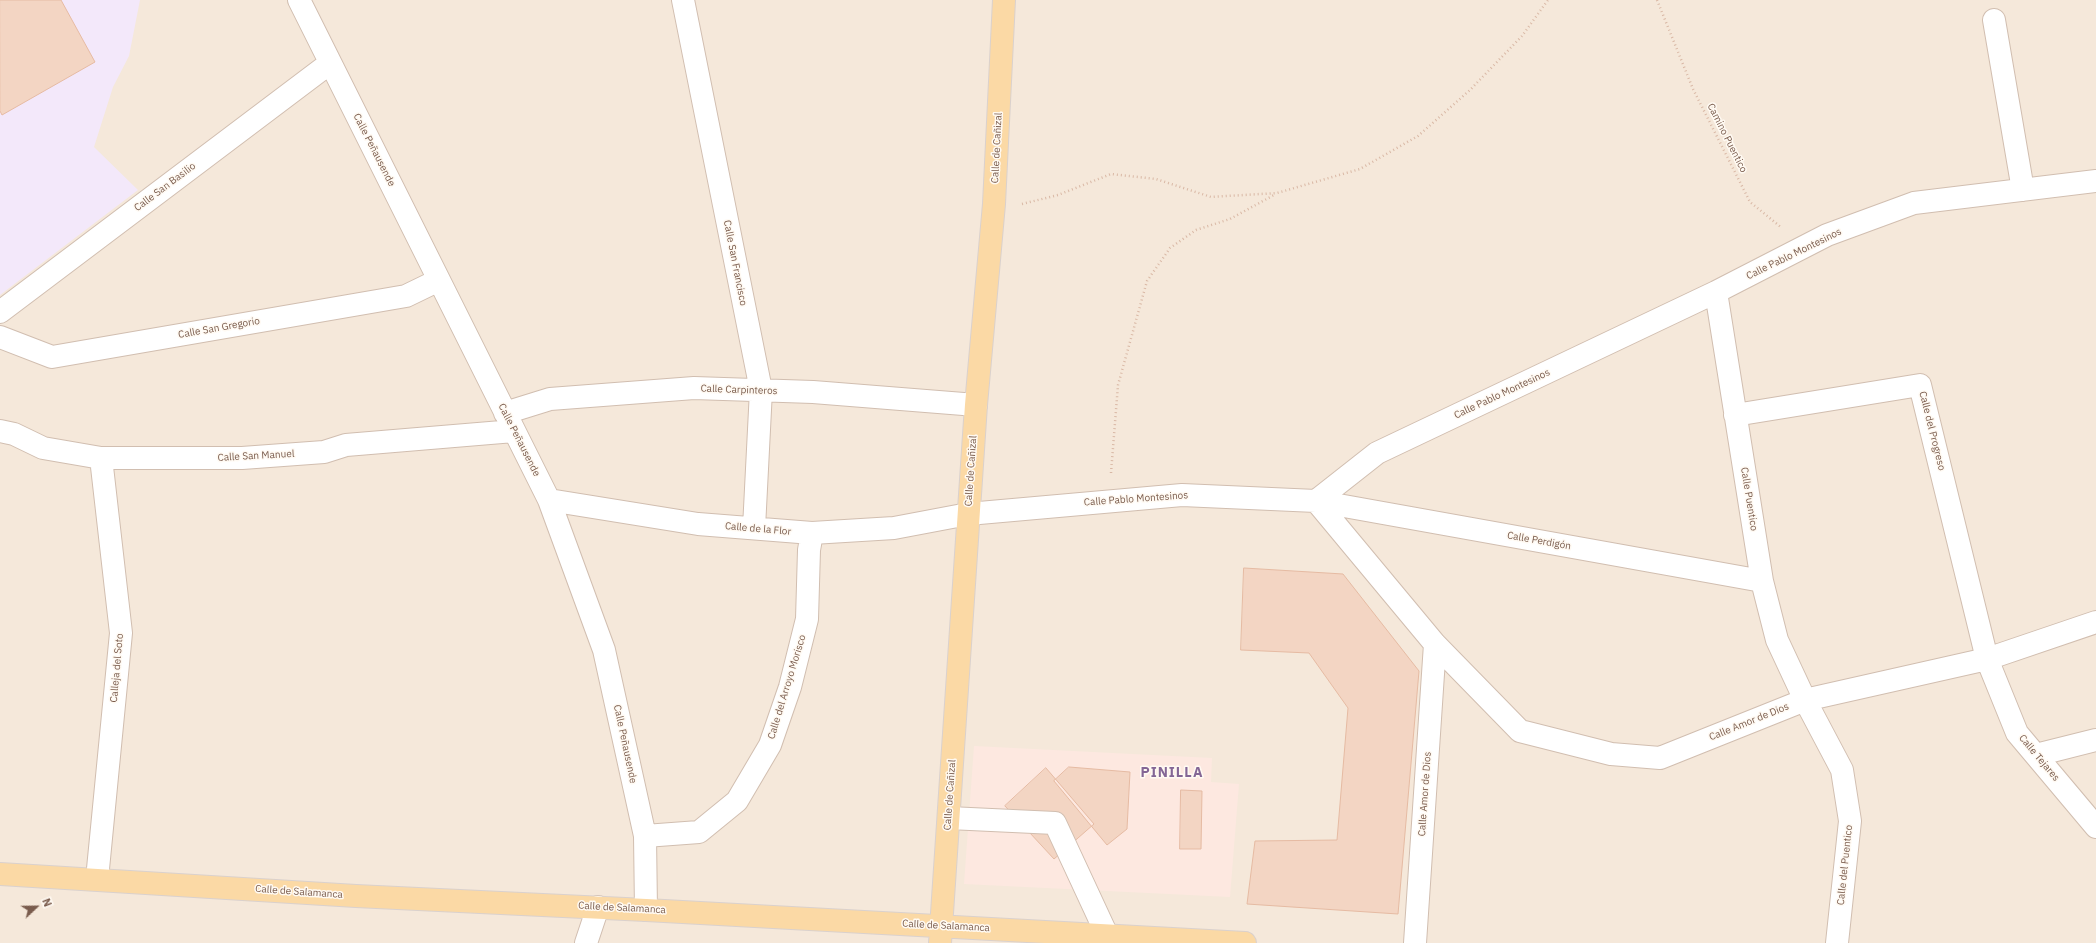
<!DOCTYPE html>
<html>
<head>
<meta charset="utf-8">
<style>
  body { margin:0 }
  #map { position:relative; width:2096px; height:943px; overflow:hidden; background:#fdf6ec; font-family:"IBM Plex Sans",sans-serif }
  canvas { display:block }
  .north { position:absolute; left:16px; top:887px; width:40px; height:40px; -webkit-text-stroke:3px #fffaf3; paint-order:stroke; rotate:68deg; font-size:11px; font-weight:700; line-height:16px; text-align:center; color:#7a5c4d }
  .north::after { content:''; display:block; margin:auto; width:14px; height:18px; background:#7a5c4d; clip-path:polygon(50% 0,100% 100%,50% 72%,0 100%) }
</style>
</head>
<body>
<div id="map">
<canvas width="2096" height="943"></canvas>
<div class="north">N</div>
</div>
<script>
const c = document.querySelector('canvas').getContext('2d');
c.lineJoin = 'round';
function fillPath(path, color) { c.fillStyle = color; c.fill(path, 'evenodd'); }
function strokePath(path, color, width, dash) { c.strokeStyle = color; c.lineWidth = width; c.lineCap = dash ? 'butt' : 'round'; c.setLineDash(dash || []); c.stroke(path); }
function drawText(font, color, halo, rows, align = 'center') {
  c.font = font + ' "IBM Plex Sans",sans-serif'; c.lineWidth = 3; c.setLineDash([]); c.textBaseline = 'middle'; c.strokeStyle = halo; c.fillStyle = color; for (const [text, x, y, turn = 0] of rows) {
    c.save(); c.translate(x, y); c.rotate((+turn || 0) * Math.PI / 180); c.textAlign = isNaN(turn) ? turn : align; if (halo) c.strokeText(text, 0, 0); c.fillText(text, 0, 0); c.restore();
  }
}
fillPath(new Path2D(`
  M0,0h2096v943h-2096z`), '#f5e8da');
fillPath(new Path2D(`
  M974,746l238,12 -1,24 28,2 -9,113 -266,-13z`), '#fde8e0');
fillPath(new Path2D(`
  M0,0h140l-11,56 -16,31 -19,60 44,43 -138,105z`), '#f3e8fa');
const building = new Path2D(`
  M0,0h61l34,62 -93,53 -2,-4z
  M1244,568l99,6 76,97 -21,243 -151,-10 8,-63 82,-1 11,-132 -39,-55 -68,-3z
  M1069,767l61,5 -3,57 -20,16 -53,-64z
  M1046,768l48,56 -40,35 -49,-53z
  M1181,790l21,1 -1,58h-21z`);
fillPath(building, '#f3d5c3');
strokePath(building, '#e6bba3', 1);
const minor = new Path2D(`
  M299,0l250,500 55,150 41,186 1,74
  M683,0l78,390 -7,138
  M1994,20l29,170
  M1716,292l46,289 15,59 28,60 37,70 8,51 -13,122
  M0,312l330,-249
  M0,337l52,20 354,-61 33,-16
  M505,413l45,-14 144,-11 119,4 163,13
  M1735,415l185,-30 67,274 30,74 79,94
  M0,431l14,3 29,14 58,10h141l82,-6 22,-7 168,-14
  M549,500l149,24 114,9 82,-5 74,-14 214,-19 134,6 446,80
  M1316,501l119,143 85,87 91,23 49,4 145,-58 182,-41 109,-37
  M1316,501l61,-48 339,-161 111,-57 87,-32 182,-22
  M2036,755l60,-15
  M949,818l106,5 52,112
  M645,836l54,-4 38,-31 33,-56 20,-58 17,-68 2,-69 3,-17
  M97,879l24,-246 -20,-175
  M586,943l12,-36
  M1415,943l20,-299`);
const major = new Path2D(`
  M0,874l356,22 290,14 599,33
  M940,943l36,-538 18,-201 10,-204`);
strokePath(minor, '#d1beb0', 24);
strokePath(major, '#dad1cd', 24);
strokePath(new Path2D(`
  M1657,0l36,89 57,113 32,26
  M1022,204l36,-9 53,-21 45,5 55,18 66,-4 83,-24 58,-33 52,-46 52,-54 26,-36
  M1111,473l7,-88 29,-104 23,-33 26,-18 34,-11 44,-24`), '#d9b8a5', 2.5, [1, 3]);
strokePath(minor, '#fff', 22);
strokePath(major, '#fbd9a5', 22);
drawText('10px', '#7a5c4d', '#fffaf3', [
  ["Camino Puentico",1727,138,63],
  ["Calle de Cañizal",997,148,-87],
  ["Calle Peñausende",374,150,63],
  ["Calle San Basilio",165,187,-37],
  ["Calle Pablo Montesinos",1794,254,-26],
  ["Calle San Francisco",735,263,79],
  ["Calle San Gregorio",219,328,-10],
  ["Calle Carpinteros",739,390,2],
  ["Calle Pablo Montesinos",1502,394,-25],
  ["Calle del Progreso",1932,431,76],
  ["Calle Peñausende",519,440,63],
  ["Calle San Manuel",256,456,-3],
  ["Calle de Cañizal",971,471,-86],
  ["Calle Pablo Montesinos",1136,499,-4],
  ["Calle Puentico",1749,499,81],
  ["Calle de la Flor",758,529,5],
  ["Calle Perdigón",1539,541,10],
  ["Calleja del Soto",117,668,-85],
  ["Calle del Arroyo Morisco",787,687,-73],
  ["Calle Amor de Dios",1749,722,-22],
  ["Calle Peñausende",625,744,78],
  ["Calle Tejares",2039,758,50],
  ["Calle Amor de Dios",1425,794,-86],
  ["Calle de Cañizal",950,795,-86],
  ["Calle del Puentico",1845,865,-84],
  ["Calle de Salamanca",299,892,4],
  ["Calle de Salamanca",622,908,3],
  ["Calle de Salamanca",946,926,3]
]);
c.letterSpacing = '1px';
drawText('bold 14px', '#846695', '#fffaf3', [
  ["PINILLA",1172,773]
]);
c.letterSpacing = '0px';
</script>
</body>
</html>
